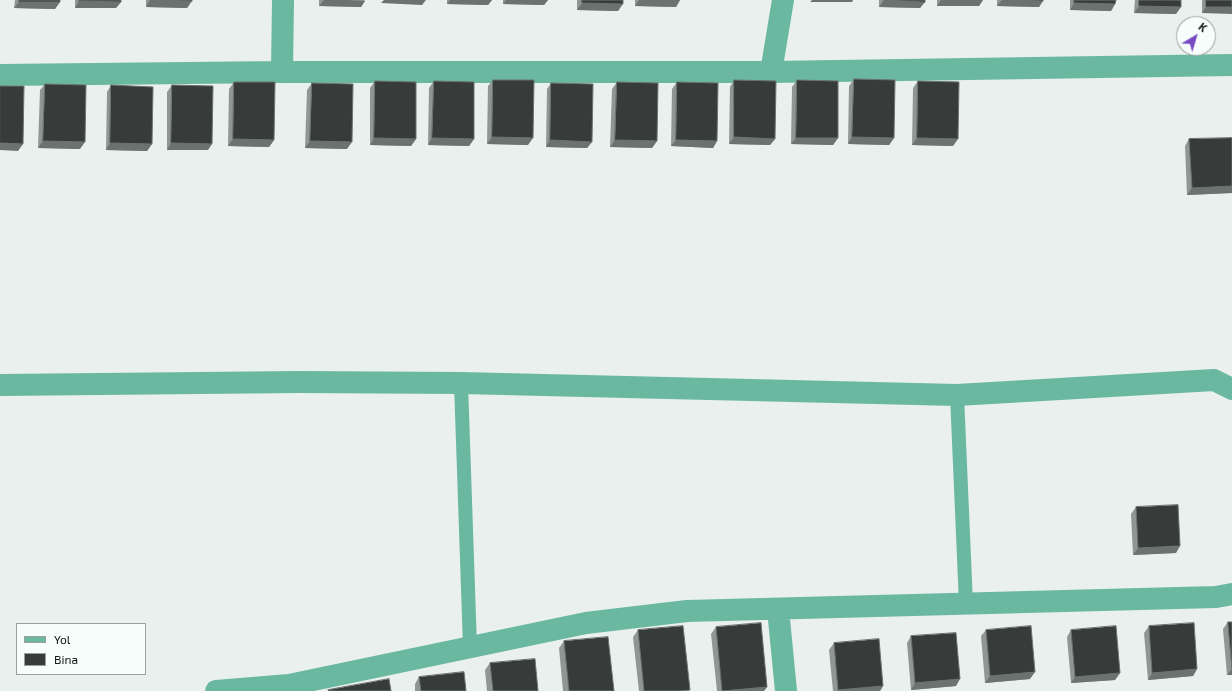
<!DOCTYPE html>
<html>
<head>
<meta charset="utf-8">
<style>
  body { margin:0 }
  #map { position:relative; width:1232px; height:691px; overflow:hidden; background:#e9f0ed; font-family:"Exo 2",sans-serif }
  canvas { display:block }
  .legend { position:absolute; left:16px; top:623px; width:130px; height:52px; box-sizing:border-box; background:#f6fdfb; border:1px solid #9ba09f; margin:0; padding:5px 7px; list-style:none; font-size:12px; color:#121514 }
  .legend li { display:flex; align-items:center; gap:8px; height:20px }
  .legend b { width:20px; border:1px solid #9ba09f }
  .north { position:absolute; left:1176px; top:16px; width:40px; height:40px; box-sizing:border-box; background:#f6fdfb; border:1px solid #9ba09f; border-radius:50%; rotate:38deg; font-size:11px; font-weight:700; line-height:16px; text-align:center; color:#121514 }
  .north::after { content:''; display:block; margin:auto; width:14px; height:18px; background:#784ac2; clip-path:polygon(50% 0,100% 100%,50% 72%,0 100%) }
</style>
</head>
<body>
<div id="map">
<canvas width="1232" height="691"></canvas>
<ul class="legend">
<li><b style="height:5px;background:#6ab8a0"></b>Yol</li>
<li><b style="height:11px;background:#373c3a"></b>Bina</li>
</ul>
<div class="north">K</div>
</div>
<script>
const c = document.querySelector('canvas').getContext('2d');
c.lineJoin = 'round';
function strokePath(path, color, width, dash) { c.strokeStyle = color; c.lineWidth = width; c.lineCap = dash ? 'butt' : 'round'; c.setLineDash(dash || []); c.stroke(path); }
function fillPath(path, color) { c.fillStyle = color; c.fill(path, 'evenodd'); }
strokePath(new Path2D(`
  M461,383l9,264
  M957,395l9,209`), '#6ab8a0', 14);
strokePath(new Path2D(`
  M282,72l1,-72
  M771,72l12,-72
  M0,75l282,-3h489l461,-7
  M0,385l299,-3 162,1 496,12 257,-15 18,9
  M778,609l8,82
  M216,691l73,-6 297,-62 101,-12 529,-14 16,-3`), '#6ab8a0', 22);
fillPath(new Path2D(`
  M15,0h45v2l-5,7 -41,-1z
  M75,0h46v2l-5,6h-41z
  M146,0h46l-5,8 -41,-1z
  M319,0h46l-4,7 -42,-1z
  M447,0h45l-4,5 -41,-1z
  M503,0h45l-4,5 -41,-1z
  M577,0h46l-5,11 -41,-1z
  M635,0h45l-4,7 -41,-1z
  M879,0h46l-5,8 -41,-1z
  M937,0h46l-4,6h-42z
  M997,0h46l-4,7 -42,-1z
  M1070,0h46l-1,4 -4,7 -41,-1z
  M1135,0h46l-5,14 -42,-1z
  M1202,0h30l-30,13z
  M854,79l40,59 -5,7 -41,-1 1,-58z
  M493,80l35,65 -41,-1 1,-58z
  M734,80l41,59 -5,6 -41,-1 1,-57z
  M797,80l41,58 -5,7 -42,-1 1,-57z
  M375,81l41,58 -5,7 -41,-1v-57z
  M434,81l40,58 -5,7 -41,-1 1,-57z
  M918,81l35,65 -41,-1 1,-57z
  M234,82l40,58 -5,7 -41,-1 1,-57z
  M617,82l40,59 -5,7 -42,-1 2,-58z
  M677,82l40,59 -4,7 -42,-2 1,-57z
  M312,83l35,66 -42,-1 2,-58z
  M551,83l41,59 -5,6 -41,-1 1,-58z
  M45,84l35,65 -42,-1 2,-58z
  M111,85l41,59 -5,7 -41,-1 1,-58z
  M172,85l36,65h-41v-58z
  M1232,138v55l-45,2 -2,-49 4,-7z
  M1136,507l40,46 -43,2 -2,-41z
  M1228,622h4v53h-5l-4,-46z
  M1149,626l48,43 -4,7 -45,4 -4,-47z
  M716,627l51,60 -3,4h-47l-6,-57z
  M638,630l51,61h-50l-6,-54z
  M986,630l44,49 -45,4 -4,-47z
  M1071,630l49,43 -5,7 -44,3 -4,-46z
  M911,636l45,50 -45,4 -4,-47z
  M564,641l50,50h-51l-4,-43z
  M834,643l49,43 -3,5h-47l-4,-41z
  M490,663l48,28h-51l-2,-21z
  M419,677l47,14h-51v-7z`), '#909694');
fillPath(new Path2D(`
  M150,0h11l31,1 -5,7 -41,-1z
  M324,0h23l18,1 -4,6 -42,-1z
  M384,0h42l-4,5 -41,-2z
  M450,0h42l-4,5 -41,-1z
  M506,0h42l-4,5 -41,-1z
  M639,0h41l-4,7 -41,-1z
  M812,0h41l-1,2h-42z
  M884,0l41,2 -5,6 -41,-1z
  M941,0h42l-4,6h-42z
  M1002,0h19l22,1 -4,6 -42,-1z
  M79,1l42,1 -5,6h-41z
  M19,2h41l-5,7 -41,-1z
  M582,3l41,1 -5,7 -41,-1z
  M1074,3l41,1 -4,7 -41,-1z
  M1139,6l42,1 -5,7 -42,-1z
  M1206,7h26v7l-30,-1z
  M492,137l41,1 -5,7 -41,-1z
  M734,137l41,2 -5,6 -41,-1z
  M852,137l42,1 -5,7 -41,-1z
  M374,138l42,1 -5,7 -41,-1z
  M432,138l42,1 -5,7 -41,-1z
  M796,138h42l-5,7 -42,-1z
  M917,138l41,1 -5,7 -41,-1z
  M233,139l41,1 -5,7 -41,-1z
  M550,140l42,2 -5,6 -41,-1z
  M615,140l42,1 -5,7 -42,-1z
  M676,140l41,1 -4,7 -42,-2z
  M43,141l42,1 -5,7 -42,-1z
  M310,141l42,1 -5,7 -42,-1z
  M0,143l23,1 -5,7 -18,-1z
  M110,143l42,1 -5,7 -41,-1z
  M171,143l41,1 -4,6h-41z
  M1232,186v7l-45,2 5,-7z
  M1180,546l-4,7 -43,2 5,-7z
  M1197,669l-4,7 -45,4 4,-7z
  M1232,669v6h-5z
  M1035,672l-5,7 -45,4 5,-7z
  M1120,673l-5,7 -44,3 4,-6z
  M960,679l-4,7 -45,4 4,-7z
  M883,686l-3,5h-43l1,-1z
  M767,687l-3,4h-38z`), '#6c7270');
const building = new Path2D(`
  M19,0h41v2h-41z
  M79,0h42v2l-42,-1z
  M161,0h31v1z
  M582,0h41v4l-41,-1z
  M884,0h41v2z
  M1021,0h22v1z
  M1074,0h42l-1,4 -41,-1z
  M1139,0h42v7l-42,-1z
  M1206,0h26v7h-26z
  M854,79l41,1 -1,58 -42,-1z
  M493,80h41l-1,58 -41,-1z
  M734,80l42,1 -1,58 -41,-2z
  M797,80l41,1v57h-42z
  M375,81l41,1v57l-42,-1z
  M434,81l40,1v57l-42,-1z
  M918,81l41,1 -1,57 -41,-1z
  M234,82h41l-1,58 -41,-1z
  M617,82l41,1 -1,58 -42,-1z
  M677,82l41,1 -1,58 -41,-1z
  M312,83l41,1 -1,58 -42,-1z
  M551,83l42,1 -1,58 -42,-2z
  M45,84l41,1 -1,57 -42,-1z
  M111,85l42,2 -1,57 -42,-1z
  M172,85l41,1 -1,58 -41,-1z
  M0,86h24l-1,58 -23,-1z
  M1232,138v48l-40,2 -3,-49z
  M1178,505l2,41 -42,2 -2,-41z
  M1228,622h4v47z
  M761,623l6,64 -45,4 -6,-64z
  M1194,623l3,46 -45,4 -3,-47z
  M683,626l7,64 -11,1h-35l-6,-61z
  M1031,626l4,46 -45,4 -4,-46z
  M1116,626l4,47 -45,4 -4,-47z
  M956,633l4,46 -45,4 -4,-47z
  M608,637l6,54h-45l-5,-50z
  M879,639l4,47 -45,4 -4,-47z
  M535,659l3,32h-45l-3,-28z
  M464,672l2,19h-45l-2,-14z
  M389,679l2,12h-62l-1,-1z`);
fillPath(building, '#373c3a');
strokePath(building, '#6c7270', 1);
</script>
</body>
</html>
